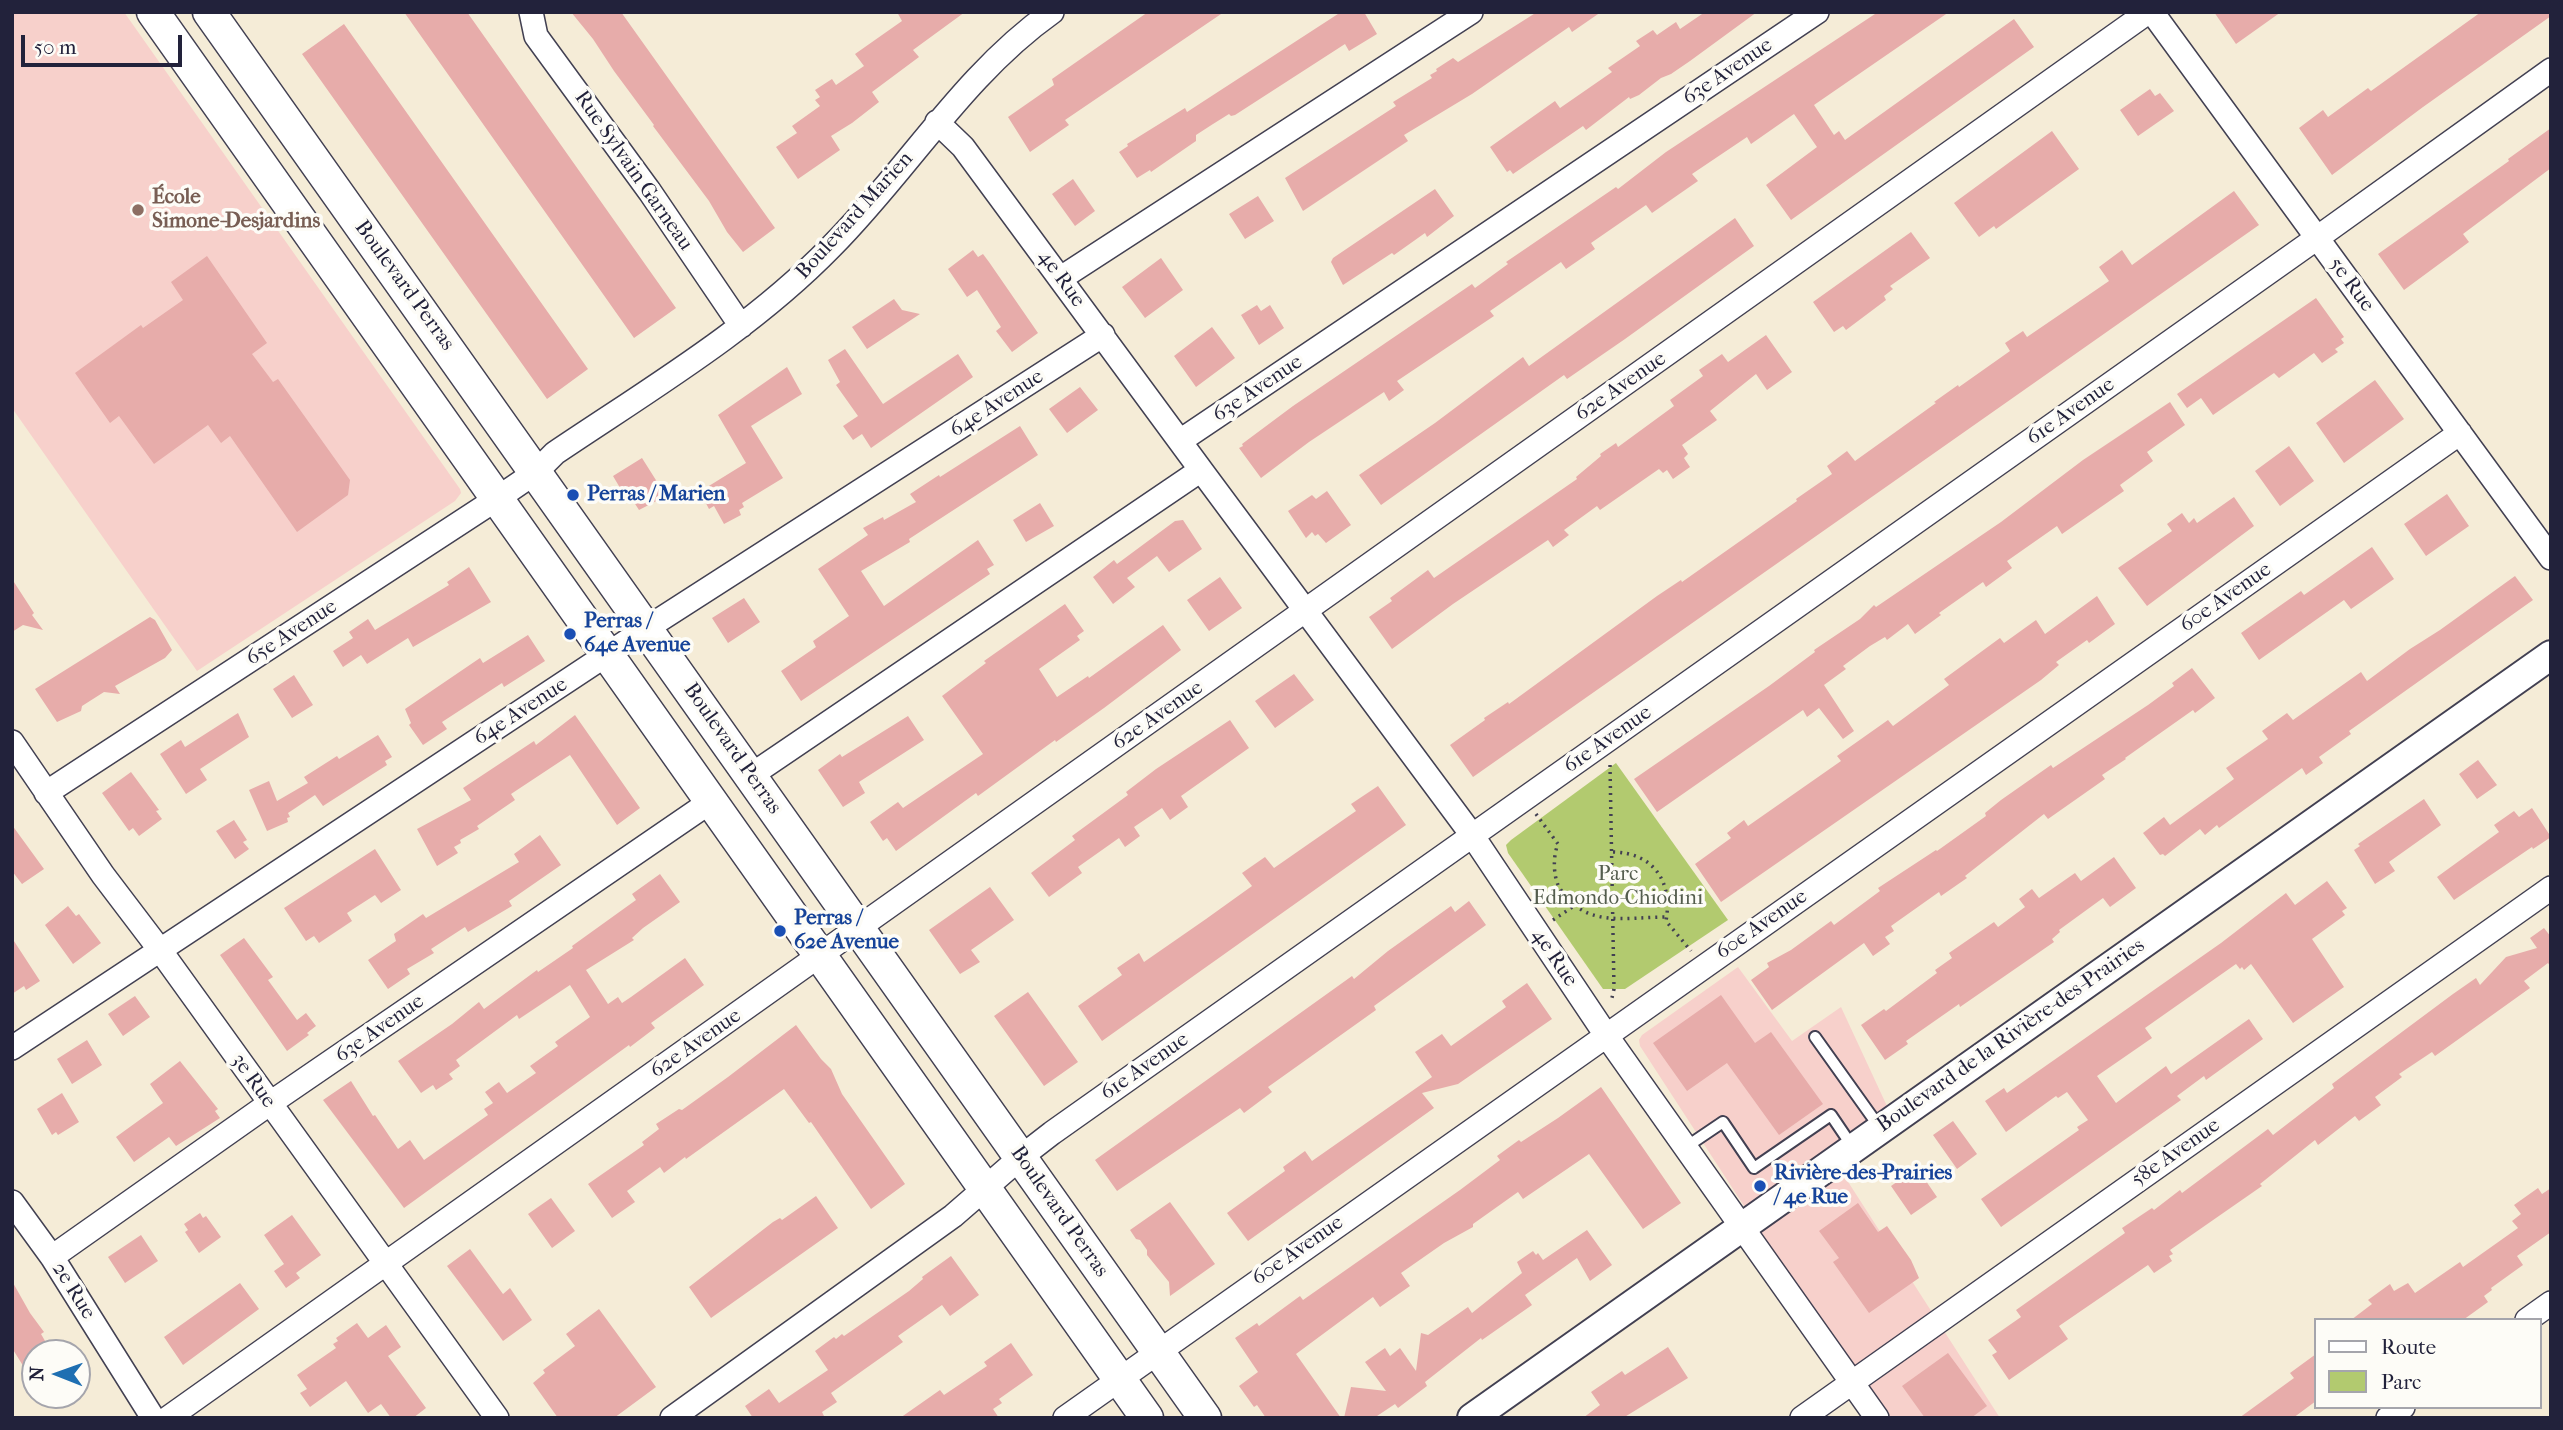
<!DOCTYPE html>
<meta charset="utf-8">
<style>
body{margin:0}
#map{position:relative;width:2563px;height:1430px;overflow:hidden;background:#f5ecd7;font-family:"IM FELL French Canon",serif}
canvas{display:block}
.frame{position:absolute;inset:0;border:14px solid #22223b;pointer-events:none}
.legend{position:absolute;left:2314px;top:1318px;width:228px;height:91px;box-sizing:border-box;background:#fdfcf7;border:2px solid #a5a5ac;margin:0;padding:9px 12px;list-style:none;font-size:21px;color:#22223b}
.legend li{display:flex;align-items:center;gap:14px;height:35px}
.legend b{width:35px;border:2px solid #a5a5ac}
.north{position:absolute;left:21px;top:1339px;width:70px;height:70px;box-sizing:border-box;background:#fdfcf7;border:2px solid #a5a5ac;border-radius:50%;rotate:271deg;font-size:19px;font-weight:700;line-height:28px;text-align:center;color:#22223b}
.north::after{content:'';display:block;margin:auto;width:24px;height:32px;background:#1f6fb2;clip-path:polygon(50% 0,100% 100%,50% 72%,0 100%)}
.scale{position:absolute;left:21px;top:35px;width:161px;height:32px;box-sizing:border-box;border:4px solid #22223b;border-top:0;padding-left:9px;font-size:21px;line-height:24px;white-space:nowrap;color:#22223b;-webkit-text-stroke:5px #fdfcf7;paint-order:stroke}
</style>
<div id="map">
<canvas width="2563" height="1430"></canvas>
<div class="frame"></div>
<ul class="legend">
<li><b style="height:9px;background:#fff"></b>Route</li>
<li><b style="height:19px;background:#b2ca6f"></b>Parc</li>
</ul>
<div class="north">N</div>
<div class="scale">50 m</div>
</div>
<script>
const c = document.querySelector('canvas').getContext('2d');
c.lineJoin = 'round';
function paint(path, color) {
  c.fillStyle = color;
  c.fill(path, 'evenodd');
}
function stroke(path, color, width, dash) {
  c.strokeStyle = color;
  c.lineWidth = width;
  c.lineCap = dash ? 'butt' : 'round';
  c.setLineDash(dash || []);
  c.stroke(path);
}
function label(font, color, halo, rows, align = 'center') {
  c.font = font + ' "IM FELL French Canon",serif';
  c.lineWidth = 7;
  c.setLineDash([]);
  c.textBaseline = 'middle';
  c.strokeStyle = halo;
  c.fillStyle = color;
  for (const [text, x, y, turn = 0] of rows) {
    c.save();
    c.translate(x, y);
    c.rotate((+turn || 0) * Math.PI / 180);
    c.textAlign = isNaN(turn) ? turn : align;
    if (halo) c.strokeText(text, 0, 0);
    c.fillText(text, 0, 0);
    c.restore();
  }
}
paint(new Path2D(`
 M12,12H124L460,489L461,493L455,501L197,671L12,408Z
 M1738,967L1792,1041L1841,1007L1893,1119L1834,1160L2000,1418H1882L1640,1046L1639,1040L1642,1035Z`), '#f7d0cb');
paint(new Path2D(`
 M1616,763L1728,920L1625,989H1603L1508,853L1506,845L1511,840Z`), '#b2ca6f');
paint(new Path2D(`
 M404,12H467L676,308L634,338Z
 M571,12H621L775,228L743,252L727,232L709,201L653,126L654,125L614,71L593,39Z
 M897,12H965L913,50L919,57L872,92L879,102L852,123L831,136L840,150L798,179L776,147L797,133L792,126L820,106L815,100L820,97L815,90L832,79L836,85L864,66L855,54L902,21Z
 M1148,12H1224L1065,120L1069,125L1030,152L1008,117L1054,85L1052,79Z
 M1341,12H1364L1377,34L1349,51L1345,44L1235,115L1231,116L1229,114L1213,124L1196,135V141L1151,172L1150,170L1137,178L1119,152L1128,146L1127,144L1185,108L1187,112Z
 M1537,12H1601L1572,32L1569,27L1472,94L1404,135L1408,141L1303,211L1285,178L1396,106L1393,102L1432,78L1430,75L1437,71L1436,69L1453,58L1458,62Z
 M1705,12H1757L1690,61L1671,74L1661,78L1639,95L1630,99L1629,97L1586,130L1583,126L1513,174L1510,170L1507,172L1490,147L1555,101L1560,108L1612,72L1608,68L1640,46L1636,41L1653,30L1657,35L1676,22L1680,29Z
 M1878,12H1949L1814,105L1834,135L1839,131L1845,140L2014,19L2034,47L1791,220L1766,185L1817,147L1794,114L1751,144L1747,137L1692,174L1698,181L1652,213L1646,205L1591,243L1595,249L1566,269L1561,262L1490,311L1494,316L1397,381L1404,390L1389,401L1384,392L1309,442L1261,478L1239,448L1243,446L1242,444L1293,406L1362,359L1472,284L1475,288L1508,264L1506,262L1616,187L1618,189L1666,152Z
 M2214,12H2281L2236,44Z
 M2481,12H2551V16L2423,107L2332,175L2299,128L2323,110L2328,117L2368,88L2371,91Z
 M344,24L588,369L547,399L302,54Z
 M2150,89L2155,96L2160,93L2174,111L2138,136L2120,110Z
 M2551,128V168L2463,234L2469,242L2404,290L2378,254L2509,161L2508,159Z
 M2052,131L2079,169L1996,229L1994,226L1979,237L1954,203Z
 M1073,179L1095,211L1075,226L1052,194Z
 M1435,189L1454,216L1427,237L1425,233L1394,255L1392,253L1343,285L1331,262L1333,258Z
 M2234,191L2259,225L1473,777L1450,745L1485,720L1484,718L1508,702L1509,704L1657,596L1681,580L1682,582L1797,501L1796,499L1832,474L1827,466L1847,451L1855,461L1936,403L1934,402L1958,385L1959,387L2010,351L2005,343L2023,331L2027,337L2109,281L2099,267L2122,250L2132,265Z
 M1258,196L1274,221L1245,239L1229,214Z
 M1735,218L1754,246L1625,339L1567,379L1564,375L1381,505L1359,475L1435,423L1523,357L1529,366Z
 M1911,232L1930,258L1890,286L1893,289L1884,296L1886,300L1846,330L1843,326L1834,332L1813,302Z
 M973,250L978,257L983,254L989,262L1038,333L1012,352L996,331L1001,327L977,290L967,297L948,269Z
 M207,256L267,343L252,354L273,382L278,379L350,480L348,495L297,532L230,436L221,443L208,425L154,464L119,416L110,423L75,373L141,325L143,328L183,300L171,282Z
 M1161,258L1183,290L1145,318L1122,287Z
 M2316,298L2344,337L2341,339L2344,343L2335,349L2338,352L2322,363L2314,353L2279,378L2274,373L2213,415L2201,398L2187,408L2177,394Z
 M894,299L902,310L920,314L867,349L852,327Z
 M1257,305L1261,311L1270,305L1284,328L1259,345L1241,315Z
 M1212,327L1235,358L1196,387L1174,356Z
 M1766,335L1792,372L1767,390L1756,374L1710,411L1717,420L1682,445L1688,454L1684,458L1690,467L1673,479L1667,470L1663,473L1659,469L1600,510L1597,506L1564,530L1569,535L1553,547L1548,540L1453,604L1392,649L1369,617L1392,601L1390,598L1428,570L1434,578L1577,479L1576,477L1601,456L1600,454L1616,443L1618,447L1674,406L1670,400L1703,376L1699,370L1722,354L1728,362Z
 M845,349L883,404L958,354L973,377L871,448L862,434L853,440L843,426L858,416L836,385L840,382L828,360Z
 M787,367L802,394L751,426L783,478L742,503L744,507L739,510L741,515L724,524L714,506L709,509L701,494L705,491L704,489L746,463L718,415Z
 M2375,380L2404,419L2344,463L2316,423Z
 M1080,387L1098,410L1067,433L1049,409Z
 M2170,402L2185,425L2147,452L2153,461L2120,485L2124,491L2062,534L2057,526L2007,561L2012,568L1986,587L1983,582L1939,613L1941,615L1915,634L1908,624L1887,640L1885,637L1870,646L1843,666L1846,669L1824,685L1854,731L1843,739L1819,708L1807,717L1803,710L1657,812L1634,779L1769,686L1815,652L1814,650L1860,619L1874,605L1876,607L2001,522L2083,460Z
 M1020,426L1038,455L909,539L910,542L861,571L884,606L978,540L994,565L987,569L990,574L801,701L781,671L816,647L813,641L849,616L818,569L868,535L863,528L883,517L884,520L916,502L910,494L939,475L940,477Z
 M2289,446L2314,481L2280,506L2255,471Z
 M642,458L666,496L639,510L630,496L626,498L613,476Z
 M1327,491L1351,525L1326,543L1318,534L1315,536L1312,532L1306,538L1288,511L1312,495L1316,499Z
 M2447,494L2469,526L2426,556L2404,524Z
 M2234,497L2254,526L2147,606L2118,568L2172,531L2167,524L2182,513L2189,523L2194,518L2197,523Z
 M1040,503L1054,526L1026,542L1013,520Z
 M1183,520L1202,549L1169,572L1157,556L1127,578L1135,587L1113,604L1093,577L1114,560L1117,564L1175,521Z
 M2372,547L2394,579L2351,609L2344,600L2259,660L2241,633L2301,591L2304,595Z
 M469,567L491,602L413,647L408,638L367,664L361,655L343,667L333,651L353,638L349,632L368,619L375,630L449,585L447,582Z
 M2515,576L2533,600L2349,731L2351,734L2319,757L2323,763L2306,775L2302,768L2219,828L2217,825L2205,835L2200,829L2165,856L2163,854L2160,855L2143,833L2164,817L2170,825L2234,779L2226,768L2268,739L2262,731L2287,713L2293,720L2361,672L2367,681L2410,649L2440,630Z
 M1220,577L1242,608L1209,631L1187,600Z
 M12,579L34,613L32,615L43,630L23,625L12,632Z
 M2097,596L2115,624L2089,643L2087,640L2056,662L2059,665L2041,680L1721,902L1695,864L1731,838L1727,833L1744,820L1748,826L1841,761L1837,756L1888,720L1893,726L1949,685L1944,679L2000,638L2004,643L2036,620L2045,634Z
 M744,598L760,622L728,643L712,618Z
 M1065,604L1084,631L1077,636L1080,640L1039,669L1057,697L1088,676L1089,678L1163,625L1181,650L1104,708L1056,742L1055,740L978,796L976,793L896,851L887,838L883,841L870,822L898,802L903,808L983,754L942,696L986,663L984,661Z
 M150,617L155,620L172,650L165,658L115,686L120,694L104,692L82,706L81,711L57,722L35,689Z
 M528,635L545,661L504,687L502,683L442,722L447,729L423,745L409,725L411,723L405,709L480,658L483,663Z
 M2192,668L2215,698L2195,713L2193,710L2125,758L2126,759L2102,775L2105,779L2048,819L2044,814L1965,876L1967,878L1941,896L1939,892L1891,926L1894,931L1885,937L1890,944L1873,956L1864,943L1772,1010L1751,980L1769,967L1767,963L1791,950L1831,921L1834,925L1880,891L1878,888L1936,850L1937,851L1986,816L1985,813L2001,800L2051,765L2053,768L2148,705L2174,686L2172,683Z
 M1294,674L1314,700L1275,728L1255,701Z
 M294,675L313,705L292,718L273,689Z
 M238,713L249,737L200,769L207,780L186,794L160,754L181,740L185,747Z
 M575,715L640,808L617,825L570,755L511,794L515,800L477,826L479,829L460,840L461,843L454,847L458,853L437,866L417,829L471,800L463,788L534,741L536,745Z
 M908,716L924,740L859,782L865,793L843,807L818,770L840,754L842,757Z
 M1230,720L1249,748L1181,796L1188,807L1170,820L1162,808L1134,827L1140,836L1125,847L1119,838L1078,867L1082,873L1049,897L1031,873L1075,840L1072,836L1128,795L1126,792L1156,769Z
 M378,735L392,757L385,761L387,765L323,806L315,795L288,813L290,817L287,818L288,822L267,831L249,790L269,781L277,801L308,783L304,777L337,756L339,759Z
 M2478,760L2497,785L2477,799L2459,774Z
 M131,772L159,810L156,811L162,819L139,836L133,828L129,831L102,793Z
 M1378,786L1406,825L1102,1041L1078,1006L1122,975L1117,968L1139,953L1144,962L1206,919L1252,886L1242,873L1265,857L1274,868L1356,811L1351,804Z
 M2424,799L2441,825L2389,862L2395,871L2375,884L2354,850L2360,846L2358,844Z
 M2532,808L2551,837L2533,849L2532,847L2454,900L2437,877L2499,832L2494,825L2514,811L2519,817Z
 M234,820L247,840L243,842L249,849L235,859L216,831Z
 M12,825L44,869L22,884L12,871Z
 M540,835L561,865L509,901L512,906L468,932L465,927L431,949L434,953L407,969L410,974L388,989L368,960L396,941L394,934L423,914L426,918L519,862L514,854Z
 M375,849L401,890L381,903L375,895L347,913L352,921L319,943L314,936L306,941L284,908Z
 M2114,857L2136,888L2110,907L2103,898L2059,930L2060,932L2052,939L2054,942L1960,1007L1959,1004L1906,1041L1908,1044L1885,1060L1861,1025L1884,1009L1886,1011L1937,973L1935,970L1952,958L1949,953L1994,922L1998,927L2025,907L2019,899L2032,889L2039,898L2075,873L2081,881Z
 M660,874L680,902L643,928L632,938L634,940L586,970L608,1004L618,997L622,1003L631,997L685,958L704,985L651,1023L655,1028L630,1047L629,1045L404,1208L323,1100L351,1081L373,1116L375,1115L398,1149L410,1140L424,1160L488,1115L484,1109L493,1103L485,1092L499,1082L507,1093L536,1073L530,1066L558,1046L555,1042L590,1017L570,985L519,1019L517,1015L456,1060L460,1066L449,1074L453,1079L436,1090L433,1085L421,1093L398,1061L452,1024L479,1002L484,1009L537,970L538,972L573,948L572,946L636,900L632,894Z
 M2327,881L2347,908L2342,911L2345,915L2312,939L2344,987L2293,1023L2251,964L2244,970L2242,967L2240,969L2236,964L2145,1028L2152,1038L2097,1076L2116,1103L2166,1066L2171,1074L2249,1019L2263,1039L2206,1080L2204,1076L2177,1096L2181,1100L2001,1227L1981,1199L2079,1130L2077,1127L2088,1120L2067,1092L2058,1098L2056,1096L2006,1132L1985,1101L2004,1088L2007,1093L2221,943L2286,893L2295,905Z
 M990,887L1014,920L971,950L980,962L960,974L929,930Z
 M1469,901L1486,925L1374,1006L1376,1010L1268,1087L1272,1092L1244,1113L1240,1108L1117,1191L1095,1160L1352,976L1354,979L1388,951L1451,906L1455,912Z
 M68,906L76,916L79,914L101,943L73,964L45,925Z
 M2544,928L2551,937V967L2548,963L2524,981L2530,988L2435,1056L2432,1052L2399,1074L2402,1077L2375,1097L2381,1105L2359,1121L2355,1116L2318,1145L2315,1140L2260,1184L2262,1186L2170,1250L2173,1254L2169,1256L2172,1261L2154,1273L2148,1265L2059,1326L2068,1339L2009,1380L1992,1355L1997,1352L1988,1340L2021,1317L2016,1310L2125,1233L2122,1228L2152,1208L2154,1210L2180,1190L2182,1193L2268,1129L2273,1135L2334,1088L2332,1084L2453,994L2476,978L2480,985L2506,957L2537,948L2530,938Z
 M12,938L40,981L26,990L24,986L12,994Z
 M244,938L273,977L268,980L297,1020L306,1013L316,1026L307,1033L309,1035L287,1051L220,955Z
 M1527,983L1552,1019L1458,1084L1422,1093L1434,1108L1248,1241L1227,1213L1285,1171L1283,1167L1305,1151L1312,1161L1432,1077L1415,1052L1442,1034L1451,1046L1506,1007L1502,1001Z
 M1028,992L1078,1062L1044,1086L994,1016Z
 M1721,995L1755,1043L1771,1032L1823,1104L1779,1135L1727,1063L1687,1091L1653,1043Z
 M135,996L150,1017L123,1036L108,1014Z
 M796,1025L821,1059L831,1069L842,1094L905,1184L871,1209L811,1122L809,1123L784,1089L686,1159L685,1157L664,1173L660,1167L627,1191L635,1202L612,1218L588,1184L644,1145L642,1142L659,1129L656,1124L679,1109L682,1110L728,1077Z
 M87,1040L102,1065L72,1084L57,1059Z
 M180,1061L218,1109L215,1111L220,1118L176,1146L169,1137L134,1162L116,1137L163,1103L150,1084Z
 M1601,1087L1681,1203L1643,1229L1589,1154L1523,1199L1518,1192L1473,1224V1227L1444,1243L1401,1273L1410,1286L1380,1307L1373,1297L1296,1354L1341,1418H1266L1257,1405L1254,1407L1239,1386L1258,1372L1235,1338L1257,1323L1259,1326L1300,1296L1303,1300L1460,1190L1500,1160L1497,1156L1519,1140L1521,1142L1558,1118Z
 M62,1093L79,1122L58,1135L56,1132L52,1135L37,1109Z
 M1953,1121L1977,1154L1957,1169L1933,1135Z
 M1917,1168L1937,1197L1911,1215L1891,1186Z
 M2538,1188L2542,1194L2551,1188V1232L2517,1256L2523,1265L2491,1288L2492,1290L2484,1296L2488,1302L2463,1320H2351L2372,1304L2368,1300L2390,1284L2394,1291L2408,1283L2415,1293L2460,1262L2463,1267L2518,1228L2512,1221L2521,1214L2514,1205Z
 M816,1196L838,1228L711,1318L689,1287L773,1222L780,1218L782,1220Z
 M551,1198L575,1231L552,1248L528,1214Z
 M1170,1202L1215,1264L1170,1296L1169,1282L1147,1255V1250L1140,1240L1136,1239L1130,1230Z
 M1858,1203L1878,1232L1887,1226L1911,1260L1919,1278L1869,1313L1833,1262L1839,1258L1819,1231Z
 M200,1213L203,1218L206,1216L221,1237L199,1253L185,1232L188,1230L184,1224Z
 M292,1215L321,1255L296,1273L300,1278L286,1288L274,1271L284,1264L264,1235Z
 M1587,1230L1612,1265L1590,1281L1577,1258L1525,1295L1532,1305L1482,1340L1481,1338L1425,1382L1427,1386L1398,1408L1395,1404L1374,1418H1344L1351,1387L1386,1391L1365,1362L1385,1348L1390,1356L1400,1348L1416,1371L1421,1333L1428,1335L1468,1307L1472,1313L1522,1273L1517,1262L1533,1251L1536,1255L1538,1253L1543,1260Z
 M141,1235L158,1261L125,1283L108,1257Z
 M470,1249L503,1294L510,1288L532,1320L503,1341L447,1266Z
 M951,1256L979,1295L950,1316L942,1305L898,1336L903,1342L831,1393L837,1402L822,1412L825,1418H753L745,1406L769,1389L779,1403L828,1370L815,1351L834,1337L836,1339L842,1334L844,1336L909,1291L923,1279L922,1277Z
 M12,1281L30,1313L44,1332L41,1334L52,1353H35V1385L12,1348Z
 M240,1283L259,1309L183,1365L164,1337Z
 M599,1309L656,1387L614,1418H558L533,1383L545,1373L543,1370L575,1346L566,1334Z
 M357,1323L368,1338L386,1325L401,1347L388,1356L426,1408L413,1418H391L381,1404L368,1413L346,1381L310,1407L300,1393L307,1389L297,1375L336,1348L333,1344L338,1341L336,1338Z
 M1011,1343L1033,1375L999,1399L1002,1403L993,1409L999,1418H900L940,1390L944,1395L987,1366L984,1362Z
 M1668,1347L1688,1378L1623,1418H1583L1600,1405L1591,1392L1622,1371L1625,1375Z
 M1948,1353L1987,1406L1971,1418H1925L1902,1386Z
 M2316,1354V1401L2293,1418H2239L2294,1378L2290,1373Z`), '#e7acaa');
const service = new Path2D(`
 M1815,1037L1880,1128
 M1686,1147L1723,1122L1754,1168L1831,1115L1852,1146`);
const minor = new Path2D(`
 M531,12L536,36L650,192L741,326
 M2152,12L2551,558
 M1061,278L1471,12
 M1180,441L1817,12
 M1201,470L1472,835L1606,1035L1877,1418
 M12,742L103,875L160,950L497,1418
 M750,776L1201,470L963,147L937,122
 M46,793L498,498L536,472L555,453C650,389 751,329 831,247C907,171 963,75 1052,12
 M12,1048L647,628L1103,335
 M12,1202L52,1257L153,1418
 M52,1257L269,1104L710,802
 M2527,1320L2551,1303
 M168,1418L2148,12
 M672,1418L953,1216L1021,1157L1052,1133L2317,238L2551,70
 M1065,1418L2460,433
 M1802,1418L2551,888
 M2388,1418L2403,1407`);
const tertiary = new Path2D(`
 M1472,1418L2551,655`);
const secondary = new Path2D(`
 M153,12L1147,1418
 M209,12L1205,1418`);
stroke(service, '#424052', 14);
stroke(minor, '#424052', 26);
stroke(tertiary, '#424052', 32);
stroke(secondary, '#424052', 35);
stroke(new Path2D(`
 M1610,765L1614,989L1611,1002
 M1536,814L1558,844C1553,856 1553,875 1559,887C1585,929 1624,917 1667,917
 M1613,852C1654,853 1673,882 1666,921L1691,951
 M1553,920L1574,906`), '#424052', 3.5, [2, 5]);
stroke(service, '#fff', 10);
stroke(minor, '#fff', 23);
stroke(tertiary, '#fff', 28);
stroke(secondary, '#fff', 32);
for (const [x, y, r, color] of [
 [138,210,7,"#8d6e63"],
 [573,495,7,"#1a4fb4"],
 [570,634,7,"#1a4fb4"],
 [780,931,7,"#1a4fb4"],
 [1760,1186,7,"#1a4fb4"]
]) {
  const dot = new Path2D();
  dot.arc(x, y, r, 0, 2 * Math.PI);
  c.fillStyle = color;
  c.fill(dot);
  stroke(dot, '#fdfcf7', 2.5);
}
label('21px', '#22223b', '#fdfcf7', [
 ["63e Avenue",1728,72,-34],
 ["Rue Sylvain Garneau",633,171,55],
 ["Boulevard Marien",855,216,-48],
 ["4e Rue",1061,279,54],
 ["5e Rue",2351,285,54],
 ["Boulevard Perras",404,286,54],
 ["62e Avenue",1621,387,-35],
 ["63e Avenue",1258,389,-34],
 ["64e Avenue",997,404,-33],
 ["61e Avenue",2071,412,-35],
 ["60e Avenue",2226,598,-35],
 ["65e Avenue",292,633,-33],
 ["64e Avenue",521,712,-33],
 ["62e Avenue",1158,716,-35],
 ["61e Avenue",1608,740,-35],
 ["Boulevard Perras",732,749,55],
 ["60e Avenue",1762,925,-35],
 ["4e Rue",1554,958,56],
 ["63e Avenue",380,1029,-35],
 ["Boulevard de la Rivière-des-Prairies",2011,1036,-35],
 ["62e Avenue",696,1044,-35],
 ["61e Avenue",1145,1067,-35],
 ["3e Rue",253,1081,55],
 ["58e Avenue",2176,1153,-35],
 ["Boulevard Perras",1059,1212,55],
 ["60e Avenue",1298,1251,-35],
 ["2e Rue",73,1291,58]
]);
label('bold 21px', '#785e54', '#fdfcf7', [
 ["École",152,198],
 ["Simone-Desjardins",152,222]
], 'left');
label('bold 21px', '#164399', '#fdfcf7', [
 ["Perras / Marien",587,495],
 ["Perras /",584,622],
 ["64e Avenue",584,646],
 ["Perras /",794,919],
 ["62e Avenue",794,943],
 ["Rivière-des-Prairies",1774,1174],
 ["/ 4e Rue",1774,1198]
], 'left');
label('21px', '#545d4d', '#fdfcf7', [
 ["Parc",1618,875],
 ["Edmondo-Chiodini",1618,899]
]);
</script>
